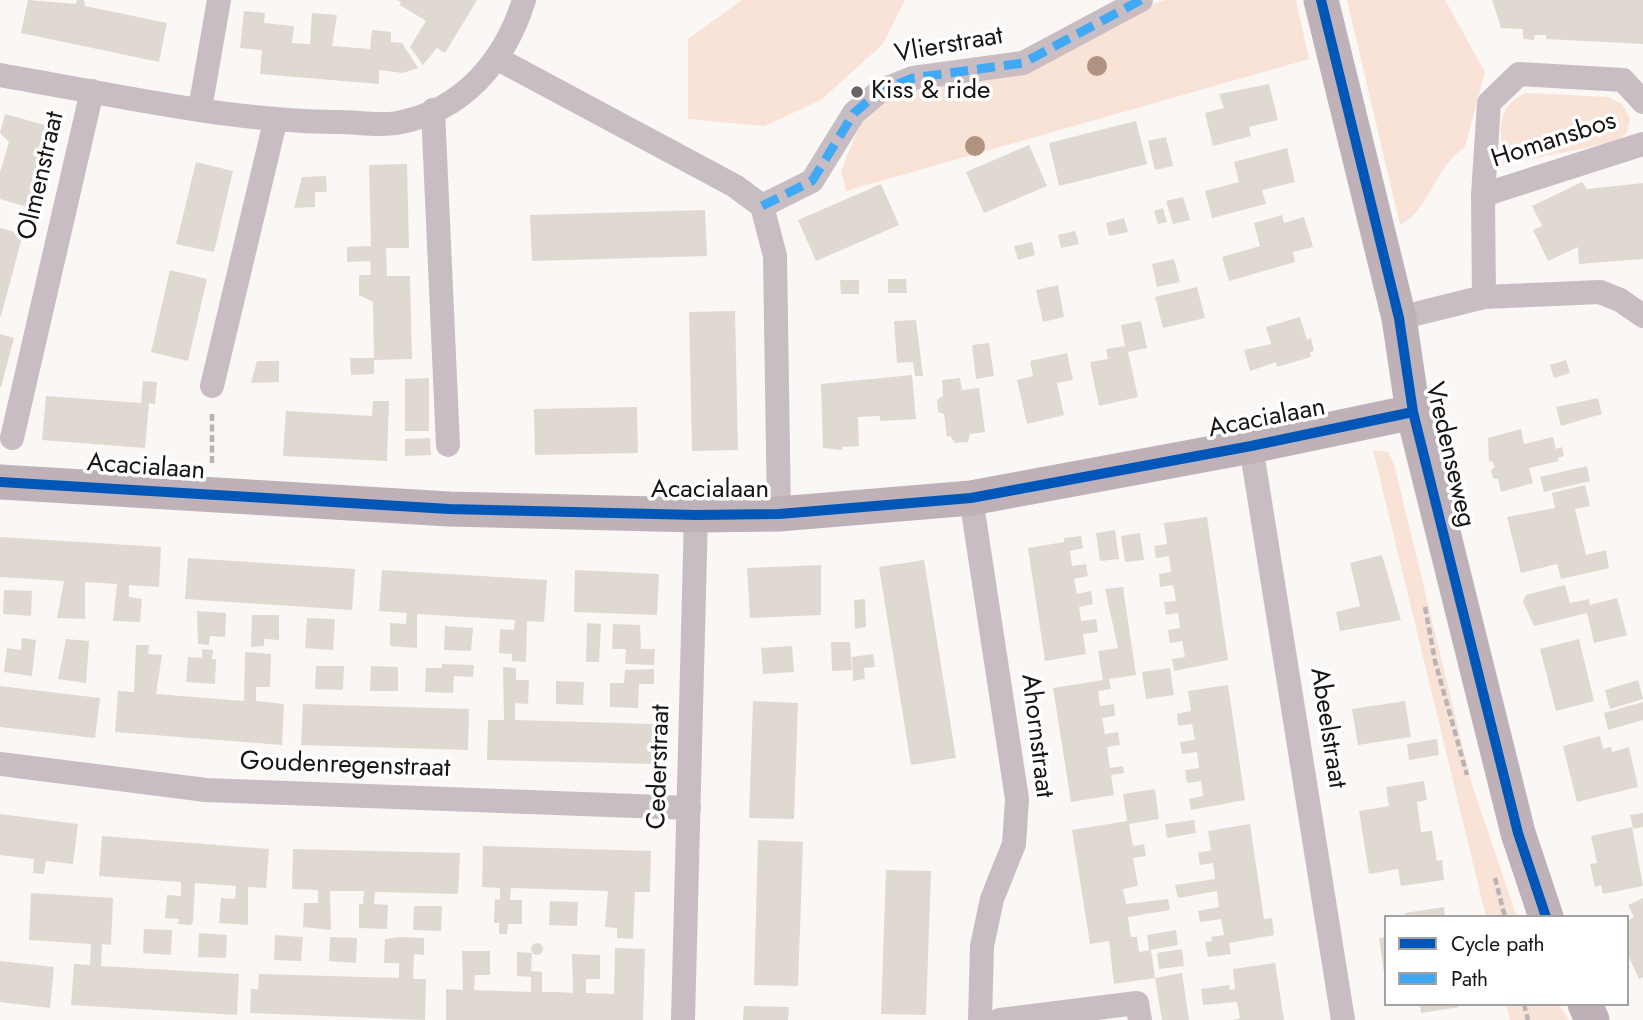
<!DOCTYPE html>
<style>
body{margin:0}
#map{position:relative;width:1643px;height:1020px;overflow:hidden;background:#faf7f5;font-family:Jost,sans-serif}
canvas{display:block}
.legend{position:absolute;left:1384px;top:915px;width:245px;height:91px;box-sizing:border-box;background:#fff;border:2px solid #a3a1a1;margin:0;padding:9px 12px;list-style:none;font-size:21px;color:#181514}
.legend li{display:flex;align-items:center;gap:14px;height:35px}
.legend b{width:35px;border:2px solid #a3a1a1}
</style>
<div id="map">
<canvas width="1643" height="1020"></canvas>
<ul class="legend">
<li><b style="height:9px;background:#0057b8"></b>Cycle path</li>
<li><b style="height:9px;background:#3fa9f5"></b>Path</li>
</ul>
</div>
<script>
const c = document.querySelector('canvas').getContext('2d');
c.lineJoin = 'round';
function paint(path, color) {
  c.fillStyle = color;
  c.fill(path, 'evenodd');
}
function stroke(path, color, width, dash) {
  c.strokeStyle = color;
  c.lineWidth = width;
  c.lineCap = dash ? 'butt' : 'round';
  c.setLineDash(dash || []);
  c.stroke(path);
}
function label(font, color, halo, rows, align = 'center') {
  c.font = font + ' Jost,sans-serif';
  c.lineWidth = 7;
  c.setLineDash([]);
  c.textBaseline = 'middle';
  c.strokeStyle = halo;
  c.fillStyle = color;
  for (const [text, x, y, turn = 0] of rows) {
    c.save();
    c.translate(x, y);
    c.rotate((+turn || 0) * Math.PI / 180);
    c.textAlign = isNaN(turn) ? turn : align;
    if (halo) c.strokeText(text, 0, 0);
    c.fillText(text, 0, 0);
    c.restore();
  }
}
paint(new Path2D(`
 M742,0H905L883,44L821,100L764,126L688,119V39Z
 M1165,0H1296L1309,59L846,191L841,171L861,122L889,96L943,81Z
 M1347,0H1445L1485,72L1465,147C1434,167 1430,210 1400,225Z
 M1526,93L1608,97L1622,104L1630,119L1627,132L1618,141L1503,165C1502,133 1492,108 1526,93Z
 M1373,450L1388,452L1394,464L1472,785L1517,917H1486Z
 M1506,1004H1558L1569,1020H1510Z`), '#f8e3d6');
paint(new Path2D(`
 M28,0L76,4L77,0H84L85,6L167,23L159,62L21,33Z
 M397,0H477L445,53L437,48L423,65L410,47L426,21L400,5L401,2Z
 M1492,0H1643V44L1546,39V35H1535L1534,40L1523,39V29L1501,28Z
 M244,11L265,13L264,23L294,26L292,43L310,44L312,13L337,15L332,46L370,49L372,30L391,32V42L402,43L418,68L403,73L379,70V84L260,74L262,50L240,48Z
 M1269,84L1278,120L1249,127L1251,136L1213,146L1205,113L1224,108L1219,94Z
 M5,114L52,127L30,208L0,199V172L9,142L0,133Z
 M1136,121L1147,164L1059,186L1049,143Z
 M1166,137L1173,166L1155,170L1148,141Z
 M1029,145L1047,186L984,213L966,172Z
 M1287,148L1295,182L1262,190L1266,204L1212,218L1205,191L1239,182L1234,162Z
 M196,162L233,171L214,252L176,244Z
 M407,164L409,248H386L387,276H410L412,359L374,360V374L351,375L350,358H374L373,302L359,295V275H371L370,261L347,262V247L371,246L369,165Z
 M326,176L327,192H315V207L294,208L302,177Z
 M1582,182L1587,189L1643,183V259L1579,264L1578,247L1548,261L1533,230L1542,226L1532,206Z
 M881,184L899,225L816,261L798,220Z
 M1183,197L1190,220L1173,224L1166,201Z
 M1163,208L1167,222L1158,224L1154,211Z
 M705,210L707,256L532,261L530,215Z
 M1282,215L1284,223L1304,217L1313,247L1293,252L1295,262L1229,281L1222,257L1260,246L1254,223Z
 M1124,218L1128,232L1109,236L1106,223Z
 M0,228L23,234L1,316H0Z
 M1075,231L1079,244L1061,248L1058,235Z
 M1032,242L1035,255L1018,260L1014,246Z
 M1174,259L1180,282L1157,287L1152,264Z
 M170,270L207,279L188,361L151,352Z
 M888,279H906L907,293H888Z
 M840,280H859V294H841Z
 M1058,285L1064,317L1043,322L1036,290Z
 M1197,287L1205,318L1163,328L1155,297Z
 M735,311L738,450L692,451L689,312Z
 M1300,317L1307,340L1311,338L1314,351L1310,352L1311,357L1277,367L1276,362L1250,371L1244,350L1271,344L1266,327Z
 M916,320L923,376H915L913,362L897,363L894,321Z
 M1141,321L1147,348L1128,352L1138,397L1099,406L1090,362L1108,359L1106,349L1125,346L1121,325Z
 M0,334L14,338L1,387H0Z
 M989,343L994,376L976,379L972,345Z
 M1067,353L1073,380L1057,383L1064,415L1027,424L1017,380L1033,376L1030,361Z
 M1566,360L1570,373L1554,378L1550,365Z
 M257,361H279V382L251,383Z
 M912,375L916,419L880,421V416L858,417L859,446L842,447V450L823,448L821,384Z
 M429,378V431H405V379Z
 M960,378L962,390L979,388L985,432L970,434L968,442L955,443L950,436L947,437L944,414L938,412L937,400L943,396L942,380Z
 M143,381L157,382L155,404L149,403L145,448L42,440L46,396L141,403Z
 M1598,398L1602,414L1561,426L1556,407Z
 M373,401H389L387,461L283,456L286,411L372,416Z
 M637,407L638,453L535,455L534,409Z
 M1521,429L1524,444L1553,437L1556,449L1562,447L1564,456L1558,458L1559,461L1529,468L1533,483L1501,492L1498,479L1493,478L1491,470L1495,467L1493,462L1489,461L1488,438Z
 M430,438L431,455L405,456V439Z
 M1587,466L1590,481L1544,492L1540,477Z
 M1585,485L1590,506L1575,509L1586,555L1606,550L1609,568L1561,579L1557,564L1521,573L1507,517L1555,508L1552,493Z
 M1207,517L1228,660L1174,671L1172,659L1185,657L1182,641L1170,643L1168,630L1180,628L1178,613L1166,615L1164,602L1176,601L1173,585L1160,587L1159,574L1171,572L1169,556L1156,558L1154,546L1167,544L1164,523Z
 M1115,530L1119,559L1100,561L1096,533Z
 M1140,533L1144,560L1125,562L1121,536Z
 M1081,536L1083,548L1070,551L1072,566L1086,564L1088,576L1074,579L1077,594L1091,591L1093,604L1079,607L1081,621L1096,619L1098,632L1083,634L1086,654L1045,661L1028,548L1064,542V538Z
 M0,537L161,547L159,587L129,585V597L142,599L140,622L113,621L117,584L85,582V619L57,618L64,581L0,577Z
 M1382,555L1401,620L1340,631L1336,612L1360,606L1350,563Z
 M188,558L355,569L352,610L185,599Z
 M924,560L956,758L911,765L879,567Z
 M821,565V615L750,618L747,568Z
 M382,570L547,580L544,622L527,621L526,662L512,661V654L499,653L500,629L514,630L515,620L417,614V648L390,646V623L406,624L407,613L379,611Z
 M575,570L659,574L657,615L574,612Z
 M1565,585L1570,603L1589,599L1590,605L1617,598L1627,635L1594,643L1587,613L1534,626L1523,602L1526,595Z
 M1123,587L1136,675L1109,679L1111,689L1098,691L1100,706L1114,704L1115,716L1102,718L1105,734L1118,732L1120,745L1107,747L1110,768L1123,766L1124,773L1111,775L1114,795L1071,802L1053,688L1103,680L1098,651L1118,648L1105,589Z
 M4,590L32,591L31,616L3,614Z
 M865,599L866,627L855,629L854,600Z
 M197,611L226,613L225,637L210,636L209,645L198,644Z
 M252,615H279V640L264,639V646L251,647Z
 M307,618L335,619L333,650L305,648Z
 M587,623L601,624L599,662H586Z
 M613,624L640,625L641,649H655L654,665L625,664L626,649H612Z
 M445,626L473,628L471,651L444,650Z
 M22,638L36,640L32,676L4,672L7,648L21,650Z
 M66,639L89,641L86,683L58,679Z
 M1579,639L1594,701L1556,711L1540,649Z
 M831,642H850L852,670L832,671Z
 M136,645H149L148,654L162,655L156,694L244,701L245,652L271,654L270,687H256V701L284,704L282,745L115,732L118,691L134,692Z
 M792,646L794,672L763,674L761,648Z
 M202,649L213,650L212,659H216L215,684L186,682L188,657L202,658Z
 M873,654L875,667L864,668L865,679L853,681L852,657Z
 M442,664L474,665L473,677L454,676L453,693L425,692L426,668H442Z
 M316,666H344L343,690L315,689Z
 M371,666L398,667V691H370Z
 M503,667L516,668V680H529L528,704L515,703V720L654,724L653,764L487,760L488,720H504Z
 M1170,668L1174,695L1146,699L1142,672Z
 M654,669V684H639L638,708L610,707V683H624L625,670Z
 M1638,680L1643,699L1610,709L1605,690Z
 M556,681L584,682L583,705L556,704Z
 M1228,685L1245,800L1191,810L1189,799L1203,796L1201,781L1187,783L1185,770L1199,768L1197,752L1182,754L1180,742L1195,740L1192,724L1178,726L1177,714L1191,711L1188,691Z
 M0,686L100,698L95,738L0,727Z
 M753,701L798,703L794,819L749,818Z
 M1405,701L1411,737L1358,745L1352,709Z
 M1643,702V720L1608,730L1604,713Z
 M303,704L469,709L468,750L301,745Z
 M1600,736L1603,749L1611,747L1612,752L1629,747L1638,787L1577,802L1563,746Z
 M1437,739L1439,755L1409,760L1407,744Z
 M1424,781L1427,800L1417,802L1421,832L1432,831L1437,861L1442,860L1444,880L1401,886L1398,869L1369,874L1359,811L1389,806L1386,787Z
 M1155,789L1159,819L1129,824L1133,846L1144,844L1146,856L1133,858L1138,886L1123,889L1126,904L1168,899L1170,910L1128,917L1131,937H1137L1139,952L1151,950L1155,978L1114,984L1109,941L1090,944L1072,830L1127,821L1123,794Z
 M1643,813V827L1633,829L1630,815Z
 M0,814L78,824L73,864L46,861L44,874L33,873L34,859L0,855Z
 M1194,820L1196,833L1167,838L1165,824Z
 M1250,824L1264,919L1272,918L1274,935L1229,943L1231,954L1208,957L1205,942L1212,941L1211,937L1224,935L1221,919L1200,922L1198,911L1219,907L1217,891L1178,898L1175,885L1215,879L1213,863L1200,865L1198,853L1211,850L1208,831Z
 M1632,827L1643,886L1603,894L1601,885L1595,887L1590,864L1597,863L1591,836Z
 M102,836L269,849L266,888L248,887V925L219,923L221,898L235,899L236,886L195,883L193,921L191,925L178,924L179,919L165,918L167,895L181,896V882L99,876Z
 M758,840L803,842L798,986L754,985Z
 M483,846L651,851L650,892H635L633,939L617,938V928L605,927L608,891L511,888L510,900H522V924H508L507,934H499V923H494L495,899L500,900V888L482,887Z
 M293,849L460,853L458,894L375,892L374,904L388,905L387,929L359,928V904H363L364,891H330L331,930L303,927L304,903H318V890L292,889Z
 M886,870L931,871L926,1015L881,1014Z
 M31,893L113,898L111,945L102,944L101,966L239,974L237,1015L71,1005L74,964L90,965L91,944L29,940Z
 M1643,898V977L1639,979L1627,953V921L1634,917L1628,905Z
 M550,901L578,902L577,926L549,925Z
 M414,906H442L441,931L413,930Z
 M1444,907L1445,917H1406L1405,913Z
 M144,929L172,930L171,955L143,953Z
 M1176,930L1178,945L1149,950L1147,935Z
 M199,933L227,935L226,958L198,957Z
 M275,935L303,937L301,961L274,960Z
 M330,937L357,938L356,963L329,961Z
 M399,937L424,938V955L414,954L413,979H426L425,1020L250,1013L251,989H258L259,974L399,978V963H384L385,939Z
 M1386,937V973H1384L1379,938Z
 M531 949a6 6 0 1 1 12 0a6 6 0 1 1-12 0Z
 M615,948L645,949L643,1020H446V989L463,990L462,951H490V975H475L474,990L531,992V977L517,976V952L532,953L531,971L542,972V992H558L573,993L572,954L600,955V979H586V993L614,994Z
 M1182,949L1184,966L1159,969L1157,953Z
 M0,961L54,967L50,1008L0,1002Z
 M1275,963L1284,1020H1234L1240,1018L1237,1002L1203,1005L1201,989L1229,985L1230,990L1235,989L1233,969Z
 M1182,973L1189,1020H1162L1155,978Z
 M1420,1004H1459V1007L1421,1013Z
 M744,1006L789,1007L788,1020H743Z`), '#e0d9d2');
stroke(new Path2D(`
 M212,463V412
 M1425,607L1435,661L1467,775
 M1495,878L1505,917
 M1524,1004L1528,1020`), '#bab3b6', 4.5, [7, 3.5]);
stroke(new Path2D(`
 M498,59L735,186L762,206L775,256L779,514
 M0,75C111,94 225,121 338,122C356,122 378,126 397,123C463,111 505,61 524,0
 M200,109L219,0
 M433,110L448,445
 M1483,195L1643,144
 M762,206L812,181L854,113L880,91L913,78L1023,63L1141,0
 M1484,297L1483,195L1489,103L1519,74L1623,80L1643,102
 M1399,318L1484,297L1600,292L1620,300L1643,316
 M212,386L275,122
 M12,438L92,91
 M1251,446L1343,1020
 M971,498L1017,799L1014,844L992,899L982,946L980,1020
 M0,764L206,790L689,808
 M683,1020L696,515
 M1000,1020L1137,1003L1140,1020`), '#c8bdc3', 24);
stroke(new Path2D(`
 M1321,0L1399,318L1413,412L1518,833L1546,917
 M0,482L449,509L696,515L779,514L971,498L1251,446L1413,412
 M1585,1004L1592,1020`), '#beb1b8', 35);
stroke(new Path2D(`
 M762,206L812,181L854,113L880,91L913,78L1023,63L1141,0`), '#3fa9f5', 9, [18, 9]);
stroke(new Path2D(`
 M1321,0L1399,318L1413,412L1518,833L1546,917
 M0,482L449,509L696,515L779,514L971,498L1251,446L1413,412`), '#0057b8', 10);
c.fillStyle = '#b09381';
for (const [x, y] of [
 [1097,66],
 [975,146]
]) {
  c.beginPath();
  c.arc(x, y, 10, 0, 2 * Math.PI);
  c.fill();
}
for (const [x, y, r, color] of [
 [857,92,7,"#676463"]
]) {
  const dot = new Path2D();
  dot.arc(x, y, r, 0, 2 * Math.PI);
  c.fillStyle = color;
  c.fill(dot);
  stroke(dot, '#fff', 2.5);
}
label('26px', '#181514', '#fff', [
 ["Vlierstraat",949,46,-10],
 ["Homansbos",1554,141,-18],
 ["Olmenstraat",42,176,-77],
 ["Acacialaan",1267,419,-11],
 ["Vredenseweg",1449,455,77],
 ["Acacialaan",146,468,4],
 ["Acacialaan",710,491],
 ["Abeelstraat",1327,728,81],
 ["Ahornstraat",1036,736,83],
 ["Goudenregenstraat",345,766,2],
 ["Cederstraat",660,767,-88]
]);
label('26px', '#181514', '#fff', [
 ["Kiss & ride",871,92]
], 'left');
</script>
